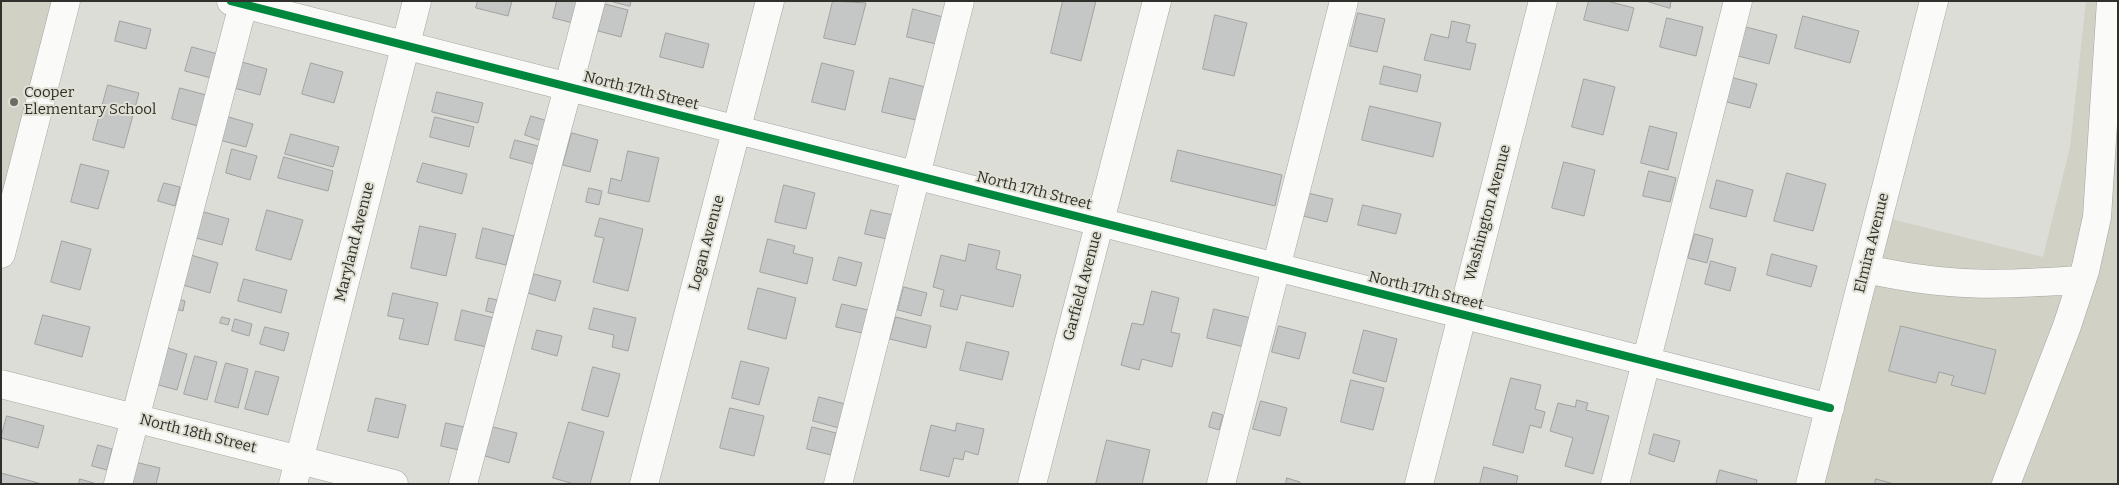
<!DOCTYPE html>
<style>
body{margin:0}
#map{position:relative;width:2119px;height:485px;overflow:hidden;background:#ddddd8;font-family:Bitter,serif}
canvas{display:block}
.frame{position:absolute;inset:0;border:2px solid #30302c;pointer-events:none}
</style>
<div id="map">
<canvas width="2119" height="485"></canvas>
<div class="frame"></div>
</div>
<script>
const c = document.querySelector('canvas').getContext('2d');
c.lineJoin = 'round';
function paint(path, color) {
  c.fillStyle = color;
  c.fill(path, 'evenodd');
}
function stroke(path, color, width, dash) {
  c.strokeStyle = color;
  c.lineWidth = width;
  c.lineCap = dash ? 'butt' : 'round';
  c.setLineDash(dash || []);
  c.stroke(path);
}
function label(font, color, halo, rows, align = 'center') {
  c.font = font + ' Bitter,serif';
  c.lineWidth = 4;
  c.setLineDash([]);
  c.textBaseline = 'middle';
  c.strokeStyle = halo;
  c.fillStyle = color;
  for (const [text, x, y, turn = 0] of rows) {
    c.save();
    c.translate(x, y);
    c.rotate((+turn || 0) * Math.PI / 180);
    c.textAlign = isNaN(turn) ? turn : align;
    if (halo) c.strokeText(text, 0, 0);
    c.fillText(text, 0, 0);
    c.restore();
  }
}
paint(new Path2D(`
 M1,1H66L1,254Z
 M2086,1H2118V484H1823L1891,219L2043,257L2070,147Z`), '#d1d1c6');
const building = new Path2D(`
 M478,1H512L508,16L476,8Z
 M557,1H578L577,24L553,18Z
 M610,1H631L630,6Z
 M833,1L866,3L855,45L824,38Z
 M1063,1H1096L1081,61L1051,53Z
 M1589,1H1607L1634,8L1628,31L1584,20Z
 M1646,1H1671L1670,8Z
 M605,4L628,10L621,37L598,31Z
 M913,9L943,17L936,44L907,37Z
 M1358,13L1385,19L1377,52L1350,46Z
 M1215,15L1247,23L1234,76L1203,69Z
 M1803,16L1859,31L1850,63L1795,48Z
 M1667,18L1703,27L1696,56L1660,47Z
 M120,21L151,29L146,49L115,41Z
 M1452,21L1470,25L1466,42L1476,44L1470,70L1424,60L1431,34L1448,38Z
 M1746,27L1777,35L1769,64L1738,56Z
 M666,33L709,44L703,68L660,57Z
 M192,47L218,54L211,78L185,71Z
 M242,62L267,69L260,95L234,88Z
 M311,63L343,72L334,103L302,94Z
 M822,63L854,71L845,110L812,102Z
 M1384,66L1421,75L1417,92L1380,84Z
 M1730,77L1757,84L1750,108L1723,101Z
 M890,78L929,88L920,121L882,112Z
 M1584,79L1615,87L1603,135L1572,127Z
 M108,85L139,93L124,148L93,140Z
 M180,88L206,95L198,126L172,119Z
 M437,92L483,103L478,123L432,112Z
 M1370,106L1441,123L1433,157L1362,140Z
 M225,116L253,124L246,147L219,140Z
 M531,116L548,121L542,141L525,135Z
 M435,117L474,127L469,147L430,137Z
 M1650,126L1677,133L1668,170L1641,163Z
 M572,133L598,140L590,172L563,165Z
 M291,134L339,147L333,167L285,154Z
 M515,140L542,147L537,165L510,158Z
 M232,149L257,156L250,180L226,173Z
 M1178,150L1282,175L1275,206L1171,181Z
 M628,151L659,158L649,202L608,193L611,178L621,181Z
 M284,157L333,171L328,191L278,178Z
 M1564,162L1595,170L1584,216L1552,208Z
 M423,163L467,174L462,194L417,182Z
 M81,164L109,171L98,209L71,202Z
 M1649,171L1676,178L1670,202L1643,196Z
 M1787,173L1826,184L1813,231L1774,221Z
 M1717,180L1753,190L1746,217L1710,208Z
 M164,183L180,187L175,206L158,201Z
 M784,185L815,193L806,229L775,222Z
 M589,188L602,191L599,205L586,202Z
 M1308,193L1333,199L1327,222L1303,216Z
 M1363,205L1401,214L1396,234L1358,225Z
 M267,210L303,220L291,260L256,250Z
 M871,210L893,215L887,239L865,234Z
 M204,212L229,219L222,245L196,238Z
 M600,218L643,229L628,291L593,282L604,238L595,236Z
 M420,226L456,234L446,276L411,268Z
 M483,228L514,236L506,265L476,258Z
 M1695,234L1713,239L1707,263L1688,258Z
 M768,239L795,246L793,253L813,258L807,284L760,272Z
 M62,241L91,249L80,290L51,282Z
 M969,244L1000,251L996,269L1021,275L1013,307L961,295L957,310L940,306L944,290L933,287L941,255L965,261Z
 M1772,254L1817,266L1811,287L1767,275Z
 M191,255L218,263L210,293L183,285Z
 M839,257L862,263L856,286L833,280Z
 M1711,261L1736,268L1730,291L1705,284Z
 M534,274L561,281L555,301L528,293Z
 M244,279L287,290L281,313L238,301Z
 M904,287L927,293L921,316L898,310Z
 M758,288L796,298L786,339L748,329Z
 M1152,291L1179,298L1171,332L1180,334L1172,367L1142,359L1139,370L1121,365L1132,323L1143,325Z
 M393,293L438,303L428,345L399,339L404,319L388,316Z
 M175,298L185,301L183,311L172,308Z
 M489,298L501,301L498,314L486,311Z
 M842,304L868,310L862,333L836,327Z
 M594,308L636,318L628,351L612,347L614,335L589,329Z
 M1214,309L1251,318L1244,347L1207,338Z
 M462,310L498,319L491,348L455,340Z
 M43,315L90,327L82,357L35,344Z
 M222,317L230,319L228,325L220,323Z
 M896,317L931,326L926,348L890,339Z
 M235,319L252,324L249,336L232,331Z
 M1279,326L1306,333L1299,359L1272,352Z
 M1901,326L1996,350L1985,394L1951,385L1954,376L1939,372L1936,383L1889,371Z
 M265,327L289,333L284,351L260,344Z
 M537,330L562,336L557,356L532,349Z
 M1364,330L1397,339L1386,382L1353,373Z
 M967,342L1009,352L1002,380L960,370Z
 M165,347L187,354L177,390L155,384Z
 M195,356L217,362L207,400L184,394Z
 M741,361L769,368L759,405L732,398Z
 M226,363L248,369L238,408L215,402Z
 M593,367L620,374L608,417L582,410Z
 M256,371L279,377L268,415L245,409Z
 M1511,378L1541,385L1535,409L1545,412L1541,428L1530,425L1523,453L1493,445Z
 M1351,380L1384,388L1373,430L1341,422Z
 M819,397L845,404L839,428L813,421Z
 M376,398L406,405L398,438L368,431Z
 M1577,400L1588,403L1586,410L1609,416L1593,474L1565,466L1573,438L1550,431L1558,403L1575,407Z
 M1261,401L1287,408L1280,436L1253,429Z
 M730,408L764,416L754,456L720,448Z
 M1213,412L1223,415L1219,430L1209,427Z
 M7,416L44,426L38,448L1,438Z
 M569,422L604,432L590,484H574L553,478Z
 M446,423L464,427L459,450L441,446Z
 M957,423L984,429L978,455L965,451L963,460L954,458L949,477L920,470L931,425L955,431Z
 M493,427L517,433L509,463L485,456Z
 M812,427L836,433L831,455L807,449Z
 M1654,434L1680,441L1674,462L1649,454Z
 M1107,440L1150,450L1142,484H1096Z
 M98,445L112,449L107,470L92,466Z
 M135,462L160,468L156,484H130Z
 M1484,467L1518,476L1516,484H1480Z
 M1720,470L1757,480L1756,484H1716Z
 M1,473L42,484H1Z
 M1287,478L1300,482L1299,484H1286Z
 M80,479L97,484H79Z
 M1876,479L1894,484H1875Z`);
paint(building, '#c5c7c6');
stroke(building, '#a0a2a1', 1);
const minor = new Path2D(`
 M231,1L1830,408
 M1,254L66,1
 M1866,269C1894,275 1921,280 1950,282C1994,286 2038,282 2082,280
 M1,384L394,484
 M118,484L244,1
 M293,484L417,1
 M463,484L591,1
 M644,484L770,1
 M838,484L960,1
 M1032,484L1157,1
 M1221,484L1344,1
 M1419,484L1543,1
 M1615,484L1738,1
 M1810,484L1934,1
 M2006,484L2067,326L2085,271L2097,217L2111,1`);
stroke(minor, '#a5a5a0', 29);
stroke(minor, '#fafaf9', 28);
stroke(new Path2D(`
 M231,1L1830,408`), '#00873e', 8);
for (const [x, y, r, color] of [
 [14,102,5,"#6d6d68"]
]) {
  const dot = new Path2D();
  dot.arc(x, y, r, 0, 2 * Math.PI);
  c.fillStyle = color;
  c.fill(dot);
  stroke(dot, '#e0e0d5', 2);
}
label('15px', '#30302c', '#e0e0d5', [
 ["North 17th Street",641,91,14],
 ["North 17th Street",1034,191,14],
 ["Washington Avenue",1488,213,-75],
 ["Maryland Avenue",355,242,-76],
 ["Logan Avenue",707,243,-75],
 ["Elmira Avenue",1872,243,-76],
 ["Garfield Avenue",1083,286,-75],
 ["North 17th Street",1426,291,14],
 ["North 18th Street",198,434,14]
]);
label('15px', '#30302c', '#e0e0d5', [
 ["Cooper",24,93],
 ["Elementary School",24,110]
], 'left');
</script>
